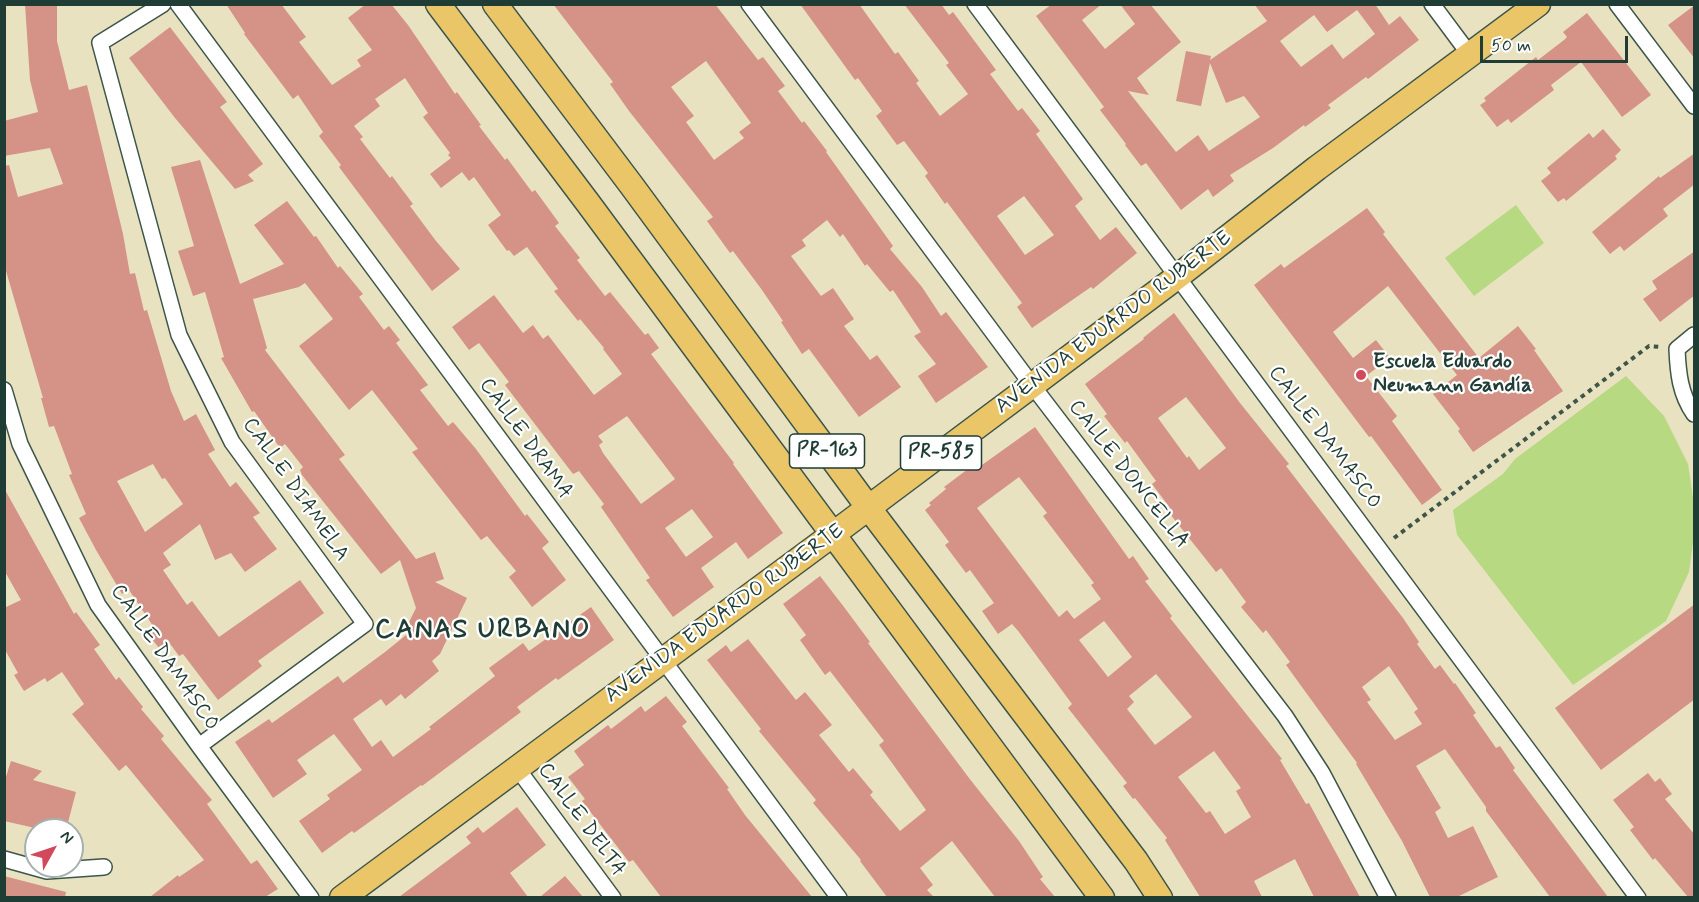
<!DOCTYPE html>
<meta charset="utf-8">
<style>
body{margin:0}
#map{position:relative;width:1699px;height:902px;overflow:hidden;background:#e9e2c1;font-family:Mynerve,sans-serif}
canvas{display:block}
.frame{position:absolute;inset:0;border:6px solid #1f3d34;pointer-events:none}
.north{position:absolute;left:24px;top:818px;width:60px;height:60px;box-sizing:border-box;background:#fff;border:2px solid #a5b1ae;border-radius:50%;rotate:50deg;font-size:16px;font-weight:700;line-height:24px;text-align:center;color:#1f3d34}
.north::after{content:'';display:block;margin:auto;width:21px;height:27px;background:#d1495b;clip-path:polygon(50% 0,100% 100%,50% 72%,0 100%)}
.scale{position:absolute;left:1480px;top:36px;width:148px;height:27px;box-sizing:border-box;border:3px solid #1f3d34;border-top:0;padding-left:8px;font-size:18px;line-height:21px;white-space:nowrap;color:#1f3d34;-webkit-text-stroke:4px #fff;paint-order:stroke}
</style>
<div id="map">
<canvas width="1699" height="902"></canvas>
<div class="frame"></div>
<div class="north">N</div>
<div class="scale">50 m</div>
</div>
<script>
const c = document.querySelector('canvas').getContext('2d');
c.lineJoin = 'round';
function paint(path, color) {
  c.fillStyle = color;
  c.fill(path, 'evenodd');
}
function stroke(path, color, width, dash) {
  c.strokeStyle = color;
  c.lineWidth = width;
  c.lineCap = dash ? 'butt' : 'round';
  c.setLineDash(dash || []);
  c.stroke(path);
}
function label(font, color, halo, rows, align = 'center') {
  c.font = font + ' Mynerve,sans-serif';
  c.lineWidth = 4.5;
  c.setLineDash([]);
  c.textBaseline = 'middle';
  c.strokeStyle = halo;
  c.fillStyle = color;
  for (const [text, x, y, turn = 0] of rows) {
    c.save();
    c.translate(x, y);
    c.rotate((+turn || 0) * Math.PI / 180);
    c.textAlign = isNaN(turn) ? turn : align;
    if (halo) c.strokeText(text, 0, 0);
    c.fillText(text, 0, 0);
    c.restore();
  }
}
paint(new Path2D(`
 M1516,205L1544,243L1474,296L1445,258Z
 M1626,376L1664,416L1688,464L1694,504V535L1689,572L1666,621L1573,685L1457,535L1453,510L1503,474L1515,459Z`), '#b6d981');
paint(new Path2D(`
 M25,4H57V41L69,90L87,85L123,234L130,274L135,273L144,311L147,310L171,391L184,421L196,414L215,450L208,454L230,487L236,482L260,513L253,517L277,549L245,572L231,553L215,560L200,524L163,553L171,565L163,570L187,605L192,601L219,637L300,580L324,613L258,661L262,666L218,700L183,654L179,656L168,641L159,648L148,634L155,629L129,590L122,594L96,550L79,518L86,514L69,475L72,474L54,426L49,427L41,398H43L4,264V166L9,165L18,197L63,184L50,148L4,156V121L38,112L30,80ZM153,464L162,479L165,478L183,504L145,532L117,481Z
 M226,4H281L306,37L299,42L332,85L361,66L357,60L372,50L348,18L366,4H391L408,25L455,94L457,92L481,125L479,126L505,160L507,158L532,192L535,190L559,223L555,226L580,258L577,260L605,296L610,292L645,335L648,333L659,348L651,354L734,463L733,464L783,533L748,559L736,542L701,568L714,587L673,617L646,580L650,578L601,507L604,504L579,471L573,474L505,385L509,382L479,343L469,350L452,327L494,295L523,333L533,325L543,339L548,335L594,395L622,374L603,349L604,348L580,319L578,321L554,291L558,289L527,247L514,256L509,250L507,251L488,225L501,215L474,177L469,181L462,172L441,188L430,174L451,158L448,155L450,153L423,117L428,113L405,78L375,99L380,106L354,126L363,137L360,139L390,178L392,176L413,204L410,206L436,241L460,269L432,291L339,167L341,165L319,136L323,132L298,95L293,99L244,34L245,33ZM627,416L675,479L641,504L603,453L599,445L603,442L598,436ZM692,509L713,537L686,557L665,528Z
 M553,4H715L758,60L763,57L785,86L778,91L802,123L804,121L827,151L826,152L893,246L890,249L922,287L941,316L946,312L988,367L936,403L918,376L936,364L914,336L921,332L893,290L890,292L867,264L865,266L843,234L840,237L827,220L802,240L806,246L791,256L821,296L833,288L854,319L844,326L870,360L877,355L901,387L859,417L809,349L802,354L781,322L783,321L762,290L733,251L730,253L707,221L713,217L629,111L610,84L613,82ZM706,61L751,123L739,132L744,138L714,160L686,122L694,116L671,87Z
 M800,4H859L895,54L898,52L919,81L916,83L940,116L968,94L946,65L949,63L904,4H941L949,15L953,12L996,70L990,74L1018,111L1022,108L1040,131L1036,134L1083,199L1075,206L1100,240L1116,227L1137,253L1093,289L1091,287L1032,328L1017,307L1022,303L947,202L945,204L925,176L928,173L904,141L897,145L876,116L882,111L858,78L855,80ZM1024,196L1054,235L1025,255L997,216Z
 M1052,4H1102L1082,20L1105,49L1135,24L1120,4H1150L1181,42L1137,78L1149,95L1128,91L1176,152L1198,135L1209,151L1260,117L1244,96L1226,103L1210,63L1201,106L1176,101L1186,51L1211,56L1210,60L1267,21L1254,4H1375L1389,25L1400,16L1419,40L1368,79L1366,77L1328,105L1331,108L1305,127L1304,125L1273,148L1230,175L1234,181L1213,197L1208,189L1181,210L1146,163L1141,166L1125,145L1126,144L1100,110L1104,107L1036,16ZM1357,10L1375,34L1343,59L1332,44L1301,67L1280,41L1314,15L1327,32Z
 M1695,5V59L1668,25Z
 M1587,13L1651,95L1622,117L1581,62L1551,85L1554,90L1511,123L1508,119L1497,127L1480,105L1486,101L1484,98L1536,57L1538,60L1564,40L1567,37L1563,32Z
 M170,27L227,102L220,107L263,164L248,175L254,181L235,189L175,118L129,58Z
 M1603,129L1621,150L1615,156L1617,159L1566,201L1564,198L1558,202L1541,181L1551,173L1547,168L1589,133L1593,138Z
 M1695,153V184L1663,209L1668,216L1624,251L1620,246L1610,254L1592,232L1659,176L1660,178Z
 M200,160L240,284L284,264L254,225L287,201L314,237L316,236L338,268L340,266L363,294L359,297L384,330L389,326L400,340L396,343L428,385L420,390L448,426L453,422L476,449L525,516L527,514L549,542L542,548L566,580L532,607L509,577L516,571L487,536L481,540L412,452L418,449L372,390L349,410L299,346L333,319L305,283L299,287L253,299L267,348L265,350L345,455L339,459L416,559L435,552L444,579L435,582L467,598L440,654L432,661L439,671L405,699L401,694L386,706L381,699L353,719L372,747L381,740L393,757L431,729L429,727L495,676L489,668L523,643L529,651L591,607L614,640L558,680L556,678L517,707L521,712L422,786L421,785L354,833L352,831L322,853L299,821L330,799L327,795L362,770L334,734L297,760L307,774L273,798L235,742L269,719L272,723L338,676L343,683L385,652L411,631L409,622L416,608L400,560L381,574L302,475L300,470L303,467L285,444L280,448L254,411L252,412L221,358L224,357L205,292L193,296L178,251L194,246L171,167Z
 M1367,208L1385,232L1383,234L1479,358L1518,326L1536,349L1534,350L1563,391L1473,452L1458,431L1460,429L1433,394L1457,375L1388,286L1333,332L1353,358L1376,340L1390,358L1366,376L1397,416L1392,421L1442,490L1422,505L1371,436L1369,437L1254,285L1281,264L1284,268Z
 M1695,251V295L1660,322L1643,299L1657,289L1652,281Z
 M1174,313L1240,403L1289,464L1286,466L1403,618L1419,642L1417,644L1435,669L1440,665L1454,684L1455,683L1476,713L1473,715L1496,748L1500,746L1515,768L1513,770L1608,897H1550L1486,811V807L1445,749L1416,766L1441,808L1435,812L1448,838L1473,826L1498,877L1457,897H1430L1402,841L1356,764L1357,763L1286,665L1290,662L1266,630L1263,633L1241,607L1246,602L1221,568L1216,572L1170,514L1173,512L1152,484L1156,481L1127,441L1125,443L1104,416L1107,414L1085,384L1144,339L1143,338ZM1186,397L1226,448L1199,470L1189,456L1187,458L1158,418ZM1389,666L1418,709L1414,712L1422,724L1395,740L1367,702L1371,700L1362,687Z
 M1035,427L1129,559L1133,556L1149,579L1145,581L1172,616L1170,618L1282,759L1280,760L1306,804L1309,803L1360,897H1314L1295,859L1254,881L1262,897H1200L1165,840L1167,838L1135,798L1133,799L1123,786L1127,783L1068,708L1072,704L1019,632L1012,624L998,634L982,611L994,603L970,570L966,573L945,545L949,542L925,510L931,505L929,503L946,489L944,487L972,466L975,470ZM1019,477L1047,513L1043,516L1094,583L1091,585L1101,599L1074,619L1067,610L1059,617L977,508ZM1104,621L1132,657L1108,677L1079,640ZM1156,674L1192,717L1155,745L1127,709L1134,702L1129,696ZM1214,751L1241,788L1236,791L1251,817L1225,834L1210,811L1206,813L1178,777Z
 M4,488L74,614L76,612L100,645L94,649L116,680L119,677L143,707L141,709L164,736L161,739L212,800L207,804L251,864L257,860L278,889L265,897H150L178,875L179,877L204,860L126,765L119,771L72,714L84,704L62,672L47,682L45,678L24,691L14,675L18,673L4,648V608L21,600L4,570Z
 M820,576L844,607L870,642L868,643L969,778L1019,841L1043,877L1040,879L1055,897H995L952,841L920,868L933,885L927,890L934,897H887L860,861L861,860L813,803L816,800L759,731L761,729L707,660L726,645L731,652L748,639L796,700L805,692L832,725L819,735L849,772L853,768L873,792L870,795L900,831L926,810L879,745L884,741L830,671L825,675L800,640L806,635L783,604Z
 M1695,604V699L1601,770L1555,708Z
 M666,696L687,722L682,726L729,788L727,789L745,815L812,897H661L633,860L629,862L582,801L585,799L568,777L584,765L574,751L608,725L611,729L641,706L645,712Z
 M11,761L42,771L33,780L76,792L66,830H44L4,821V783Z
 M1648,773L1655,782L1660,778L1672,794L1665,799L1695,835V897H1688L1655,858L1653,860L1630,830L1634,827L1613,800Z
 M517,807L546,845L510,873L528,897H399L471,843L466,837L478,827L483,833Z
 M4,876L66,892L65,897H4Z
 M565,876L583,897H540Z`), '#d49386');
const minor = new Path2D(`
 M163,4L100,43L179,335L232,442L365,624L199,746
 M178,4L839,898
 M749,4L1032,385L1285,716L1322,773L1388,898
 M975,4L1638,898
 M1432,4L1470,55
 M1617,4L1694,106
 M1694,335L1677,349C1678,373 1680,394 1694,414
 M4,390L20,444L98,605L199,746L311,898
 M517,768L613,898
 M4,859L47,871L104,867`);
const primary = new Path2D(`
 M438,4L588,203L1102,898
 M495,4L632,186L868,507L1136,861L1160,898
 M342,898L832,535L1177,277L1317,168L1538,4`);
stroke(minor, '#3d5649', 18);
stroke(primary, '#3d5649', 27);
stroke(new Path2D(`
 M1394,538L1649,346L1661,347`), '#3d5649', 4, [4.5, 4.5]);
stroke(minor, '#fff', 15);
stroke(primary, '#ebc669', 24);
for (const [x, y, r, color] of [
 [1361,375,6,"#d1495b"]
]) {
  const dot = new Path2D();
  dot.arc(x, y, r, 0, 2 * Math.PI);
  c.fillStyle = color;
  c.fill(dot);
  stroke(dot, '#fff', 2);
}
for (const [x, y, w] of [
 [827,451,75],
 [941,453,81]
]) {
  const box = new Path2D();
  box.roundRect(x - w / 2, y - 17, w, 34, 4.5);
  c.fillStyle = '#fff';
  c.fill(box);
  stroke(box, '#1f3d34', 1.5);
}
label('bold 20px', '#1f3d34', null, [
 ["PR-163",827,451],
 ["PR-585",941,453]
]);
label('21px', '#1f3d34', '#fff', [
 ["AVENIDA EDUARDO RUBERTE",1114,323,-37],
 ["CALLE DAMASCO",1324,438,53],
 ["CALLE DRAMA",525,439,54],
 ["CALLE DONCELLA",1128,475,52],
 ["CALLE DIAMELA",295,490,55],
 ["AVENIDA EDUARDO RUBERTE",725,614,-36],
 ["CALLE DAMASCO",164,658,55],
 ["CALLE DELTA",581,820,54]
]);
label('bold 21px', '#1f3d34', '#fff', [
 ["Escuela Eduardo",1373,363],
 ["Neumann Gandía",1373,387]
], 'left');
c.letterSpacing = '1.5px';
label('bold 27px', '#1f3d34', '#fff', [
 ["CANAS URBANO",483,631]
]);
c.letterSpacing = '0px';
</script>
